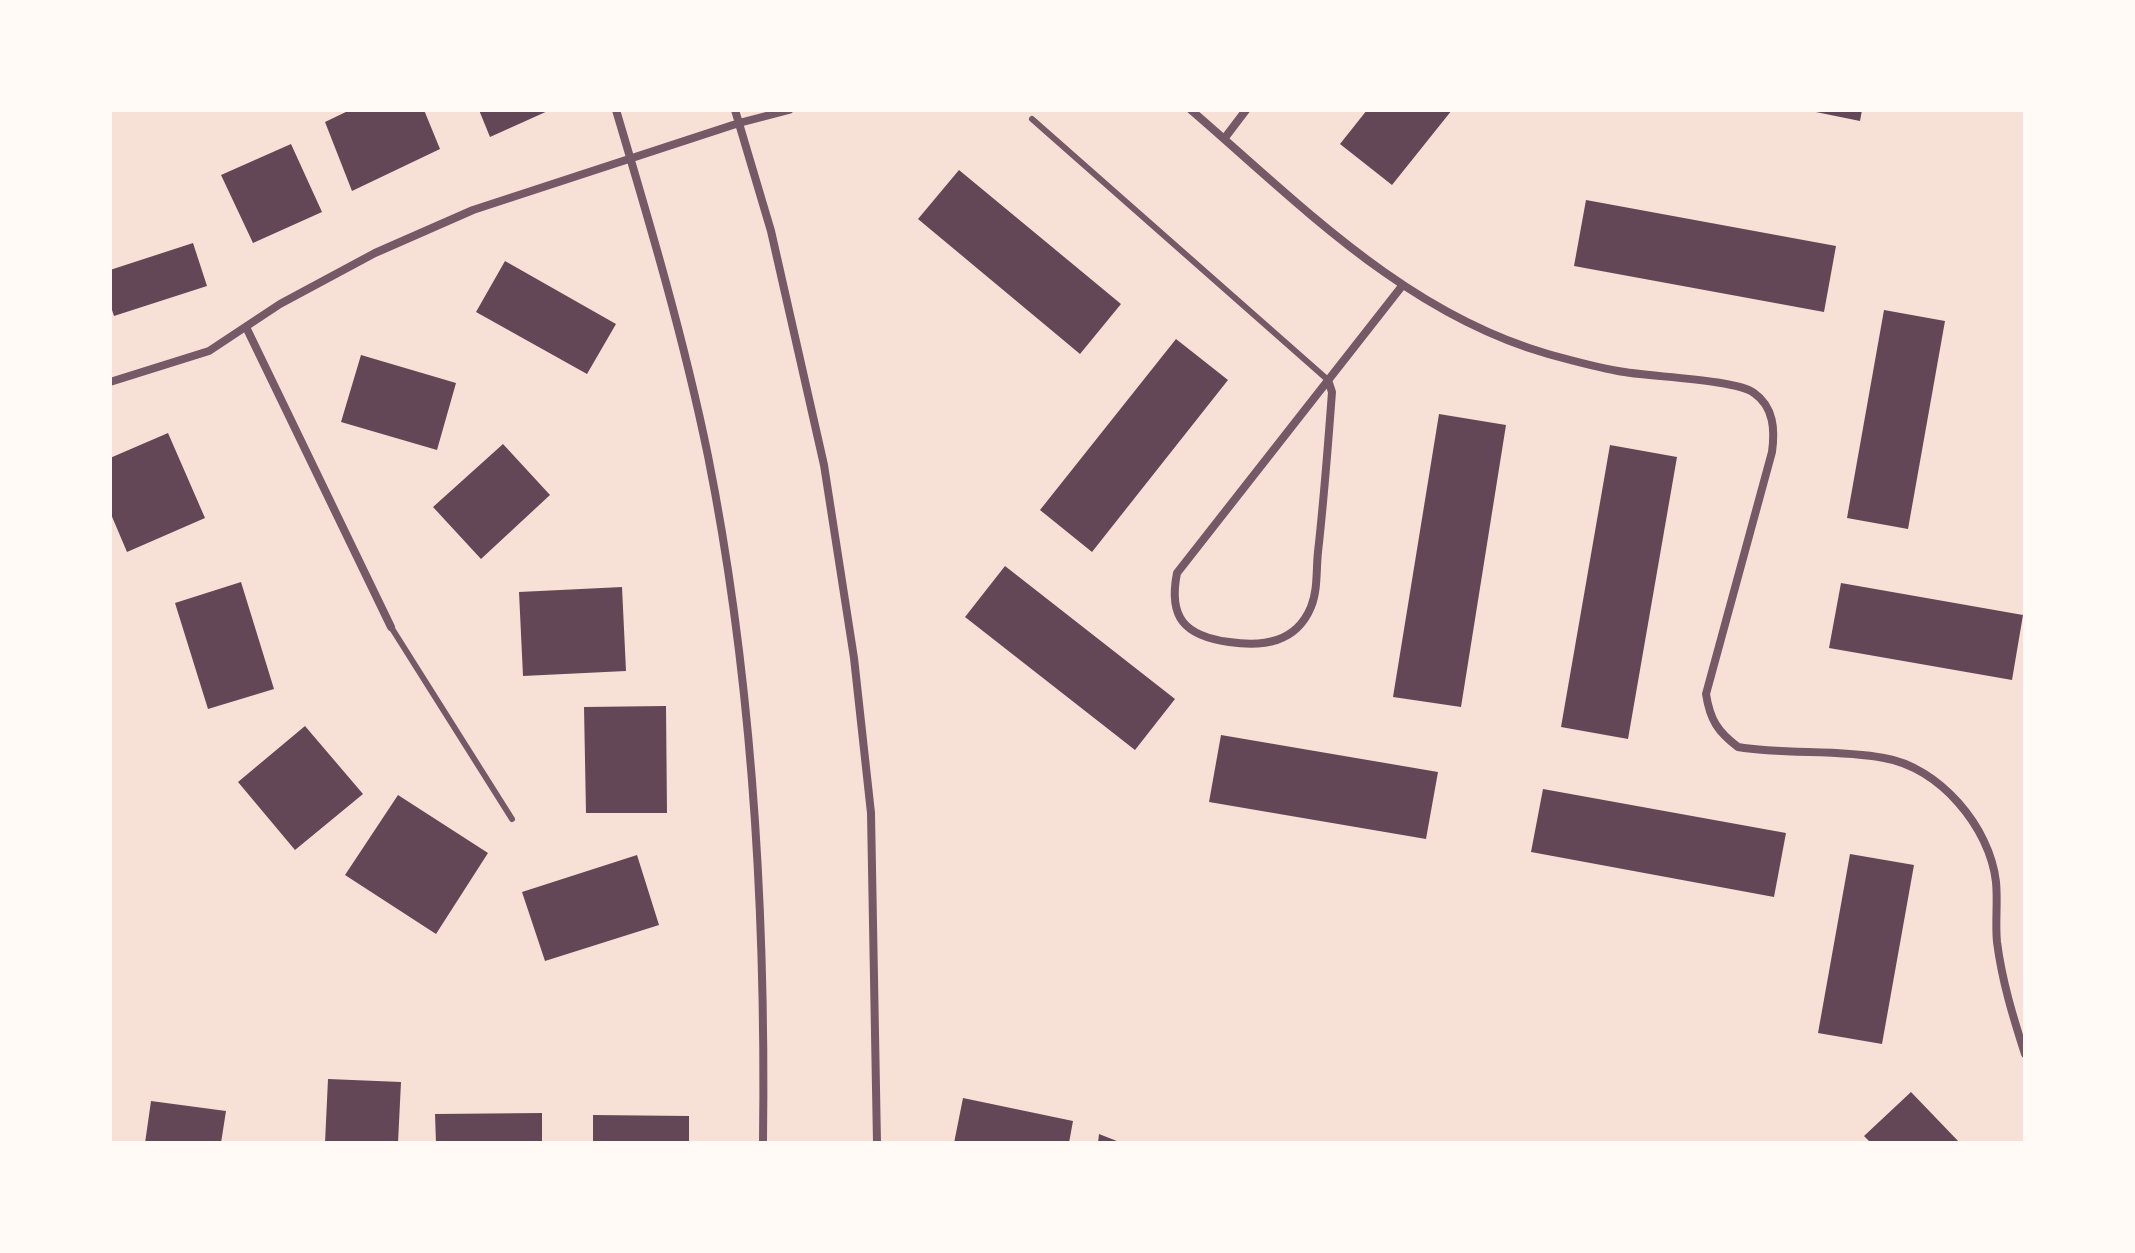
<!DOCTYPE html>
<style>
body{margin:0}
#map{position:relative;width:2135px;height:1253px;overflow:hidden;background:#f7e1d7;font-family:"Roboto Condensed",sans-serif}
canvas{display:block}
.frame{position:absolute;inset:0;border:112px solid #fffaf5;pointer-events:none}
</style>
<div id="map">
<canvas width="2135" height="1253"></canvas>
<div class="frame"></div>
</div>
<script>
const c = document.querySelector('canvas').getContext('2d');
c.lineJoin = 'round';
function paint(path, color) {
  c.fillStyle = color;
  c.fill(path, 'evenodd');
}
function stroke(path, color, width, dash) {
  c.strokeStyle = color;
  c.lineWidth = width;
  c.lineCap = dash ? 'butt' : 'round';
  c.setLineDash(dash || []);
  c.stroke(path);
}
paint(new Path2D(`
 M350,110H424L440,149L352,191L325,122Z
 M479,110H550L490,137Z
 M1367,110H1452L1392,185L1340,144Z
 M1806,110H1862L1860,121Z
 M291,144L322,212L253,243L221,175Z
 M959,170L1121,304L1080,354L918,219Z
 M1586,200L1836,246L1824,312L1574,266Z
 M193,243L207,286L114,316L110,304V270Z
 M505,261L616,324L587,374L476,312Z
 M1884,310L1945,321L1908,529L1847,518Z
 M1176,339L1228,380L1092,552L1040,510Z
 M361,355L456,383L437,450L341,422Z
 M1439,414L1506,425L1461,707L1393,697Z
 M168,433L205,518L127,552L110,512V458Z
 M503,444L550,495L481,559L433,507Z
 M1610,445L1677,457L1628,739L1561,727Z
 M1005,566L1175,699L1135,750L965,617Z
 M241,582L274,689L208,709L175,603Z
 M1841,583L2023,615L2012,680L1829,648Z
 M622,587L626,671L523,676L519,592Z
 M666,706L667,813H586L584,707Z
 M305,726L363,794L295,850L238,782Z
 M1221,735L1438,772L1426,839L1209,802Z
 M1543,789L1786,833L1774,897L1531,852Z
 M398,795L488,853L436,934L345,875Z
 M1850,854L1914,865L1882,1044L1818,1033Z
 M637,855L659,925L545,961L522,892Z
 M328,1079L401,1082L398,1143H325Z
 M1911,1092L1960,1143H1871L1864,1136Z
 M963,1098L1073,1121L1069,1143H954Z
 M151,1101L226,1111L221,1143H145Z
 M542,1113V1143H436L435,1114Z
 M593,1115L689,1116V1143H593Z
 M1099,1134L1122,1143H1098Z`), '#644757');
stroke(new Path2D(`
 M1032,119L1328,380
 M391,627L512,819`), '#755966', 6);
stroke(new Path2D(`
 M616,110C650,224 684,339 708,456C753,681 766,914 763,1143
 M735,110L771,231L824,465L854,658L871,813L877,1143
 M1191,110C1300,204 1405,313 1548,354C1570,360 1595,367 1618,371C1647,377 1736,379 1754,393C1774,407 1775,430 1772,452L1706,694C1710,720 1718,732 1738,747C1786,755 1836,749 1884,758C1939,767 1990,827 1996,882C1998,902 1995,922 1997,942C2002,981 2013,1017 2025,1054
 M1224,139L1246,110
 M246,327L391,627
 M1328,380L1332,392C1328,446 1324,499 1318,552C1316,570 1318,590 1311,607C1296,643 1263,647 1229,642C1185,636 1168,618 1177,573L1402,286
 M110,382L209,351L280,304L375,253L473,210L739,123L789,110`), '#755966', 8);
</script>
